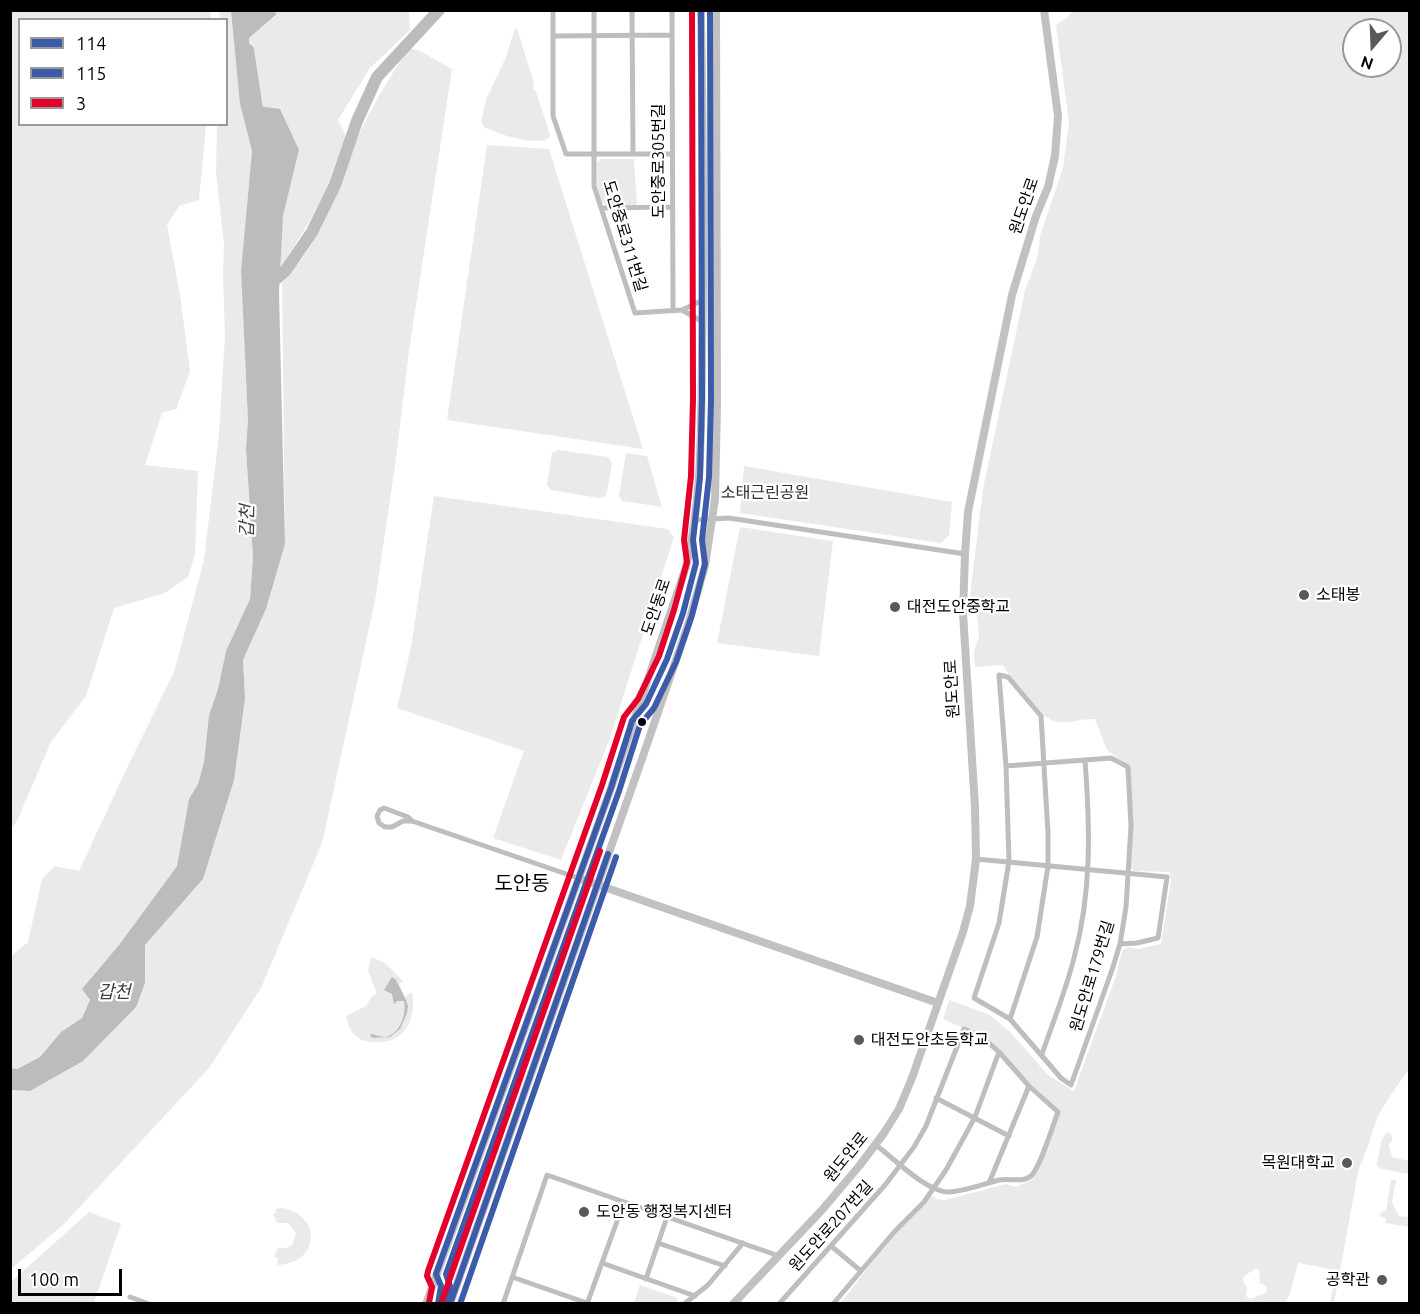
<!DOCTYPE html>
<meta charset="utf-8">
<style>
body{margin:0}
#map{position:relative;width:1420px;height:1314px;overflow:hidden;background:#fff;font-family:Ubuntu,sans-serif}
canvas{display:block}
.frame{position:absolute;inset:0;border:12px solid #000;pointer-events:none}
.legend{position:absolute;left:18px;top:18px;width:210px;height:108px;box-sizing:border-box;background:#fff;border:2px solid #999;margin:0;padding:8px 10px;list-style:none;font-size:18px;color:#000}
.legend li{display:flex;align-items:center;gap:12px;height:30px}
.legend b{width:30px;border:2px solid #999}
.north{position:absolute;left:1342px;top:18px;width:60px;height:60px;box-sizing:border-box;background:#fff;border:2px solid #999;border-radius:50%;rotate:199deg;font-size:16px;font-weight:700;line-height:24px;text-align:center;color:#000}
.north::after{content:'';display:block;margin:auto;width:21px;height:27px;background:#595959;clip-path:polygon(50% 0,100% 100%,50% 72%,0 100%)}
.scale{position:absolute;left:18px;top:1269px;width:104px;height:27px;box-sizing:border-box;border:3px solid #000;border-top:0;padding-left:8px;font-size:18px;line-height:21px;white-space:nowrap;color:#000;-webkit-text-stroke:4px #fff;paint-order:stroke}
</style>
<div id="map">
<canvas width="1420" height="1314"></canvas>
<div class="frame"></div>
<ul class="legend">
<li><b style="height:8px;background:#3d5bab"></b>114</li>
<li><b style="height:8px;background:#3d5bab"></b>115</li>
<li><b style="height:8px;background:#e4002b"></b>3</li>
</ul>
<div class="north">N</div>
<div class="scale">100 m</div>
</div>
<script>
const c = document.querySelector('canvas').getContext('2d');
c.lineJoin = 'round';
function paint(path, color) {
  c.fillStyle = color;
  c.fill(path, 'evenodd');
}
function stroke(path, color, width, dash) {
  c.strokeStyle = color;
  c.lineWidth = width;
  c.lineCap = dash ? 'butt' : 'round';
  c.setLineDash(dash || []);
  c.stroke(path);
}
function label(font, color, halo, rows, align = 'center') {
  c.font = font + ' Ubuntu,"Noto Sans KR",sans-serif';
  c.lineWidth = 4.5;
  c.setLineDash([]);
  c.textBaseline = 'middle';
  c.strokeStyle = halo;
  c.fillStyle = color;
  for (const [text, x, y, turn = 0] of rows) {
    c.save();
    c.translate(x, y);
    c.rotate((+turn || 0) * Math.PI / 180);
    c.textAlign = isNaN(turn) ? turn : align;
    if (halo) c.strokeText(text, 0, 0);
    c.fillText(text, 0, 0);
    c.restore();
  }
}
paint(new Path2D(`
 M11,10H210L211,19L20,20V124L206,125L199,200L179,206L167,225L180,295L190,371L176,409L162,413L145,465L198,471L195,555L188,577L165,593L114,608L86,696L51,742L17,821L11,828Z
 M1073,10L1409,11V1069C1400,1082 1390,1095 1382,1109C1371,1127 1370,1148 1359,1167L1334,1303H1330L1336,1270L1298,1263L1290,1294L1285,1303L840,1304L892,1236L928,1198L934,1196L936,1199L945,1200L1006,1184L1016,1187L1032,1180L1059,1111L982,1036L943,1019L949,1000L990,1015L1010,1032L1048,1075L1074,1091L1116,976L1122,951L1128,947L1138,949L1161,944L1171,880L1169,872L1134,871L1131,868L1130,818L1125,768L1129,766L1107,750L1095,719C1082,718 1068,724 1057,722C1037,718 1014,681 1003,665L975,667L974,651L979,637L977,615L970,595L983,489L1025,290L1038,256L1040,236L1063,168L1069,122L1056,25L1067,18ZM1354,30H1390V66H1354ZM1256,1268L1259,1270L1260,1283L1267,1287L1266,1293L1250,1299L1246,1296L1247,1288L1243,1282V1277Z
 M219,11H231L240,104L252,151L241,271L248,420L246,449L253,557L250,599L226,651L218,689L209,715L204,762L198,784L189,799L177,866L119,945L83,989L90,1000L82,1018L61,1032L40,1057L17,1069L11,1068V956L28,942L42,879L55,866L79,871L125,772L174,672L204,560L219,434L225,336L223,275L224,243L216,174L217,125L226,124V20L220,19Z
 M274,11H409L410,30L370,68L338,120L346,137L338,168L311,219L280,269L283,216L299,150L251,106L249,38L277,15Z
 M515,28L517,29L534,83L533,88L536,92L550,135L548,139C527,145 503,135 484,127L481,121L486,100L506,57Z
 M408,48L420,51L452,69L409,351L395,466L375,601L322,843L261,988L209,1068L63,1225L11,1269L10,1090L30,1091L145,983V945L203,879L245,698L243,660L266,609L285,544L282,282C326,240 339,177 364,124C377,98 393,73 408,48Z
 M487,145L549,149L643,449L447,420Z
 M601,159H634L637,205H606C594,196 597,176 597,162Z
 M558,450L608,457L612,463L607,493L604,497L598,498L551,490L547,485L552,453Z
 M626,453L647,456L662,507L622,501L619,496Z
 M744,466L952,502L949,535L941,543L740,513Z
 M434,496L668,529L674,537L610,738L561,860L493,838L524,751L397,708L411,647Z
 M740,527L833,541L819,656L717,643Z
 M371,957L385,963L403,981L399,984L405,997L412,992C417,1018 405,1045 374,1042C366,1042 359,1040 353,1033C349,1029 348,1022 346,1016L366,1006L372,996L377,993L368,971Z
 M1388,1132L1392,1136V1141L1389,1145L1392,1157L1409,1161V1174L1381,1169L1376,1165C1381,1154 1378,1140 1388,1132Z
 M1391,1180H1396L1392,1202L1399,1216L1409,1217V1227L1385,1223L1386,1219L1380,1216L1381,1212L1386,1211Z
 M282,1208C324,1216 319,1264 277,1265L278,1258L274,1257L278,1248H286L292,1245L296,1233L288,1223H277L273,1214L277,1213L275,1209Z
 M89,1212L121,1224L94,1303H11V1282Z
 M640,1285L677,1298L678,1303H634Z`), '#eaeaea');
paint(new Path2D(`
 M231,11H274L277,14L249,38L251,105L280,109L299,150L283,216L279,292L285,544L266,609L243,660L245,698L234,780L203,879L145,945V983L136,1007L83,1061L30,1091L11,1090V1068L17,1069L40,1057L61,1032L82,1018L90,1000L82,989L119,945L177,866L189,799L198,784L204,762L209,715L218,689L226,651L250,599L253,557L246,449L248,420L241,271L252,151L240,104Z
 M392,977L396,980L406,1000L408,1006L407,1013L400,1029L390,1037L372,1038L370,1034C374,1034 380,1037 385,1037C400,1035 407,1013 404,1001H397L394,1004L392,994L384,990Z`), '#bcbcbc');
stroke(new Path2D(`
 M248,50L259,122
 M267,282L275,280L286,270L312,232L335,185L357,121L377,77L439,10`), '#bcbcbc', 12);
stroke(new Path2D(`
 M553,10V116L566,154H672
 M594,10V186L635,313L682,310L703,300
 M632,10L633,154
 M672,10L673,311
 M553,36L672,35
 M601,208L672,207
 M682,310L703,322
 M696,520L729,518L965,554
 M1006,766L1111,758L1128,767L1131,826L1126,907L1120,944L1112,970L1071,1085L1061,1078L1010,1019L974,998L999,923L1009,861L1006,766L999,675L1008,677L1041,716L1048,833V866L1037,937L1010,1019
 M412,821L408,817L384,808L380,810L377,816L379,823L385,827H392L403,821H412L578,878
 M976,859L1167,877L1158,938L1137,943L1120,944
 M1042,1054C1053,1022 1066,990 1074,958C1092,892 1090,827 1085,760
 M936,1098L1009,1136
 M989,1183L1029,1086
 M658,1243L725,1266
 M831,1246L861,1271
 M602,1263L695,1296
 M512,1277L587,1303
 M646,1279L667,1217
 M130,1297L149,1304
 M503,1304L547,1175L779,1256
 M587,1304L624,1202
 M684,1304L708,1285L743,1243
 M779,1304L885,1185L914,1147L926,1126L964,1029L982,1037L999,1052L1029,1086L1058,1112C1052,1127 1041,1166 1031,1176C1023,1183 1009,1178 999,1180C983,1184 966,1191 949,1192C928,1193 893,1158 876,1145
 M833,1304L895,1231L924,1202L946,1170L975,1117L999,1052`), '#bebebe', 5);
stroke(new Path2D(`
 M578,878L938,1003
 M426,1304L611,788L686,567C702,499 701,432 702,363C704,245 703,128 701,10
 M450,1304L643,756L688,625L705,566L715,499L717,404L716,10
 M733,1304L822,1210L860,1165L884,1133L899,1109L912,1078L963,932L970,906L976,859L975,807L963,613L965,554L968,512L1012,295L1036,216L1048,187L1055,156L1058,116L1044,10`), '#c1c1c1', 8);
stroke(new Path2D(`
 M438,1304L441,1286L436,1274L611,788L632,721L646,704L667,659L683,613L696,563L693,540L700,477L702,399L701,10
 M450,1304L608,854`), '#3d5bab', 6);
stroke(new Path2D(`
 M447,1304L450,1286L446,1274L619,791L640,725L654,708L676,662L692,615L705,564L702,540L709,477L711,399L710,10
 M460,1304L616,857`), '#3d5bab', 6);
stroke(new Path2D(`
 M442,1301L600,851
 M429,1303L432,1287L427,1276L428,1271L602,785L624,717L638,699L659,656L674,610L687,562L684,540L691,476L693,399L692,10`), '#e4002b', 6);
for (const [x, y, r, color] of [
 [1304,595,6,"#595959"],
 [895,607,6,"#595959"],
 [642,722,5,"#000"],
 [859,1040,6,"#595959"],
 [1347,1163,6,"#595959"],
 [584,1212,6,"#595959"],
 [1382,1280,6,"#595959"]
]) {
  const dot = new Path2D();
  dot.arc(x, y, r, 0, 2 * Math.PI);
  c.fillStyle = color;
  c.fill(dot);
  stroke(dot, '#fff', 2);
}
label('16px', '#000', '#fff', [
 ["도안중로305번길",659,161,-90],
 ["원도안로",1024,206,-71],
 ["도안중로311번길",625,236,73],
 ["도안동로",656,607,-71],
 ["원도안로",952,689,-93],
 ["원도안로179번길",1092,976,-73],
 ["원도안로",846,1157,-51],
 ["원도안로207번길",831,1226,-48]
]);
label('16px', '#2f2f2f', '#fff', [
 ["소태근린공원",765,493]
]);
label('16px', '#000', '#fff', [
 ["소태봉",1316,595],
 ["대전도안중학교",907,607],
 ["대전도안초등학교",871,1040],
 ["목원대학교",1335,1163,"right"],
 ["도안동 행정복지센터",596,1212],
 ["공학관",1370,1280,"right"]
], 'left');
label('italic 18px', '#404040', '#fff', [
 ["갑천",247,521,-89],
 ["갑천",114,992]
]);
label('20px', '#000', '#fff', [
 ["도안동",522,883]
]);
</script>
